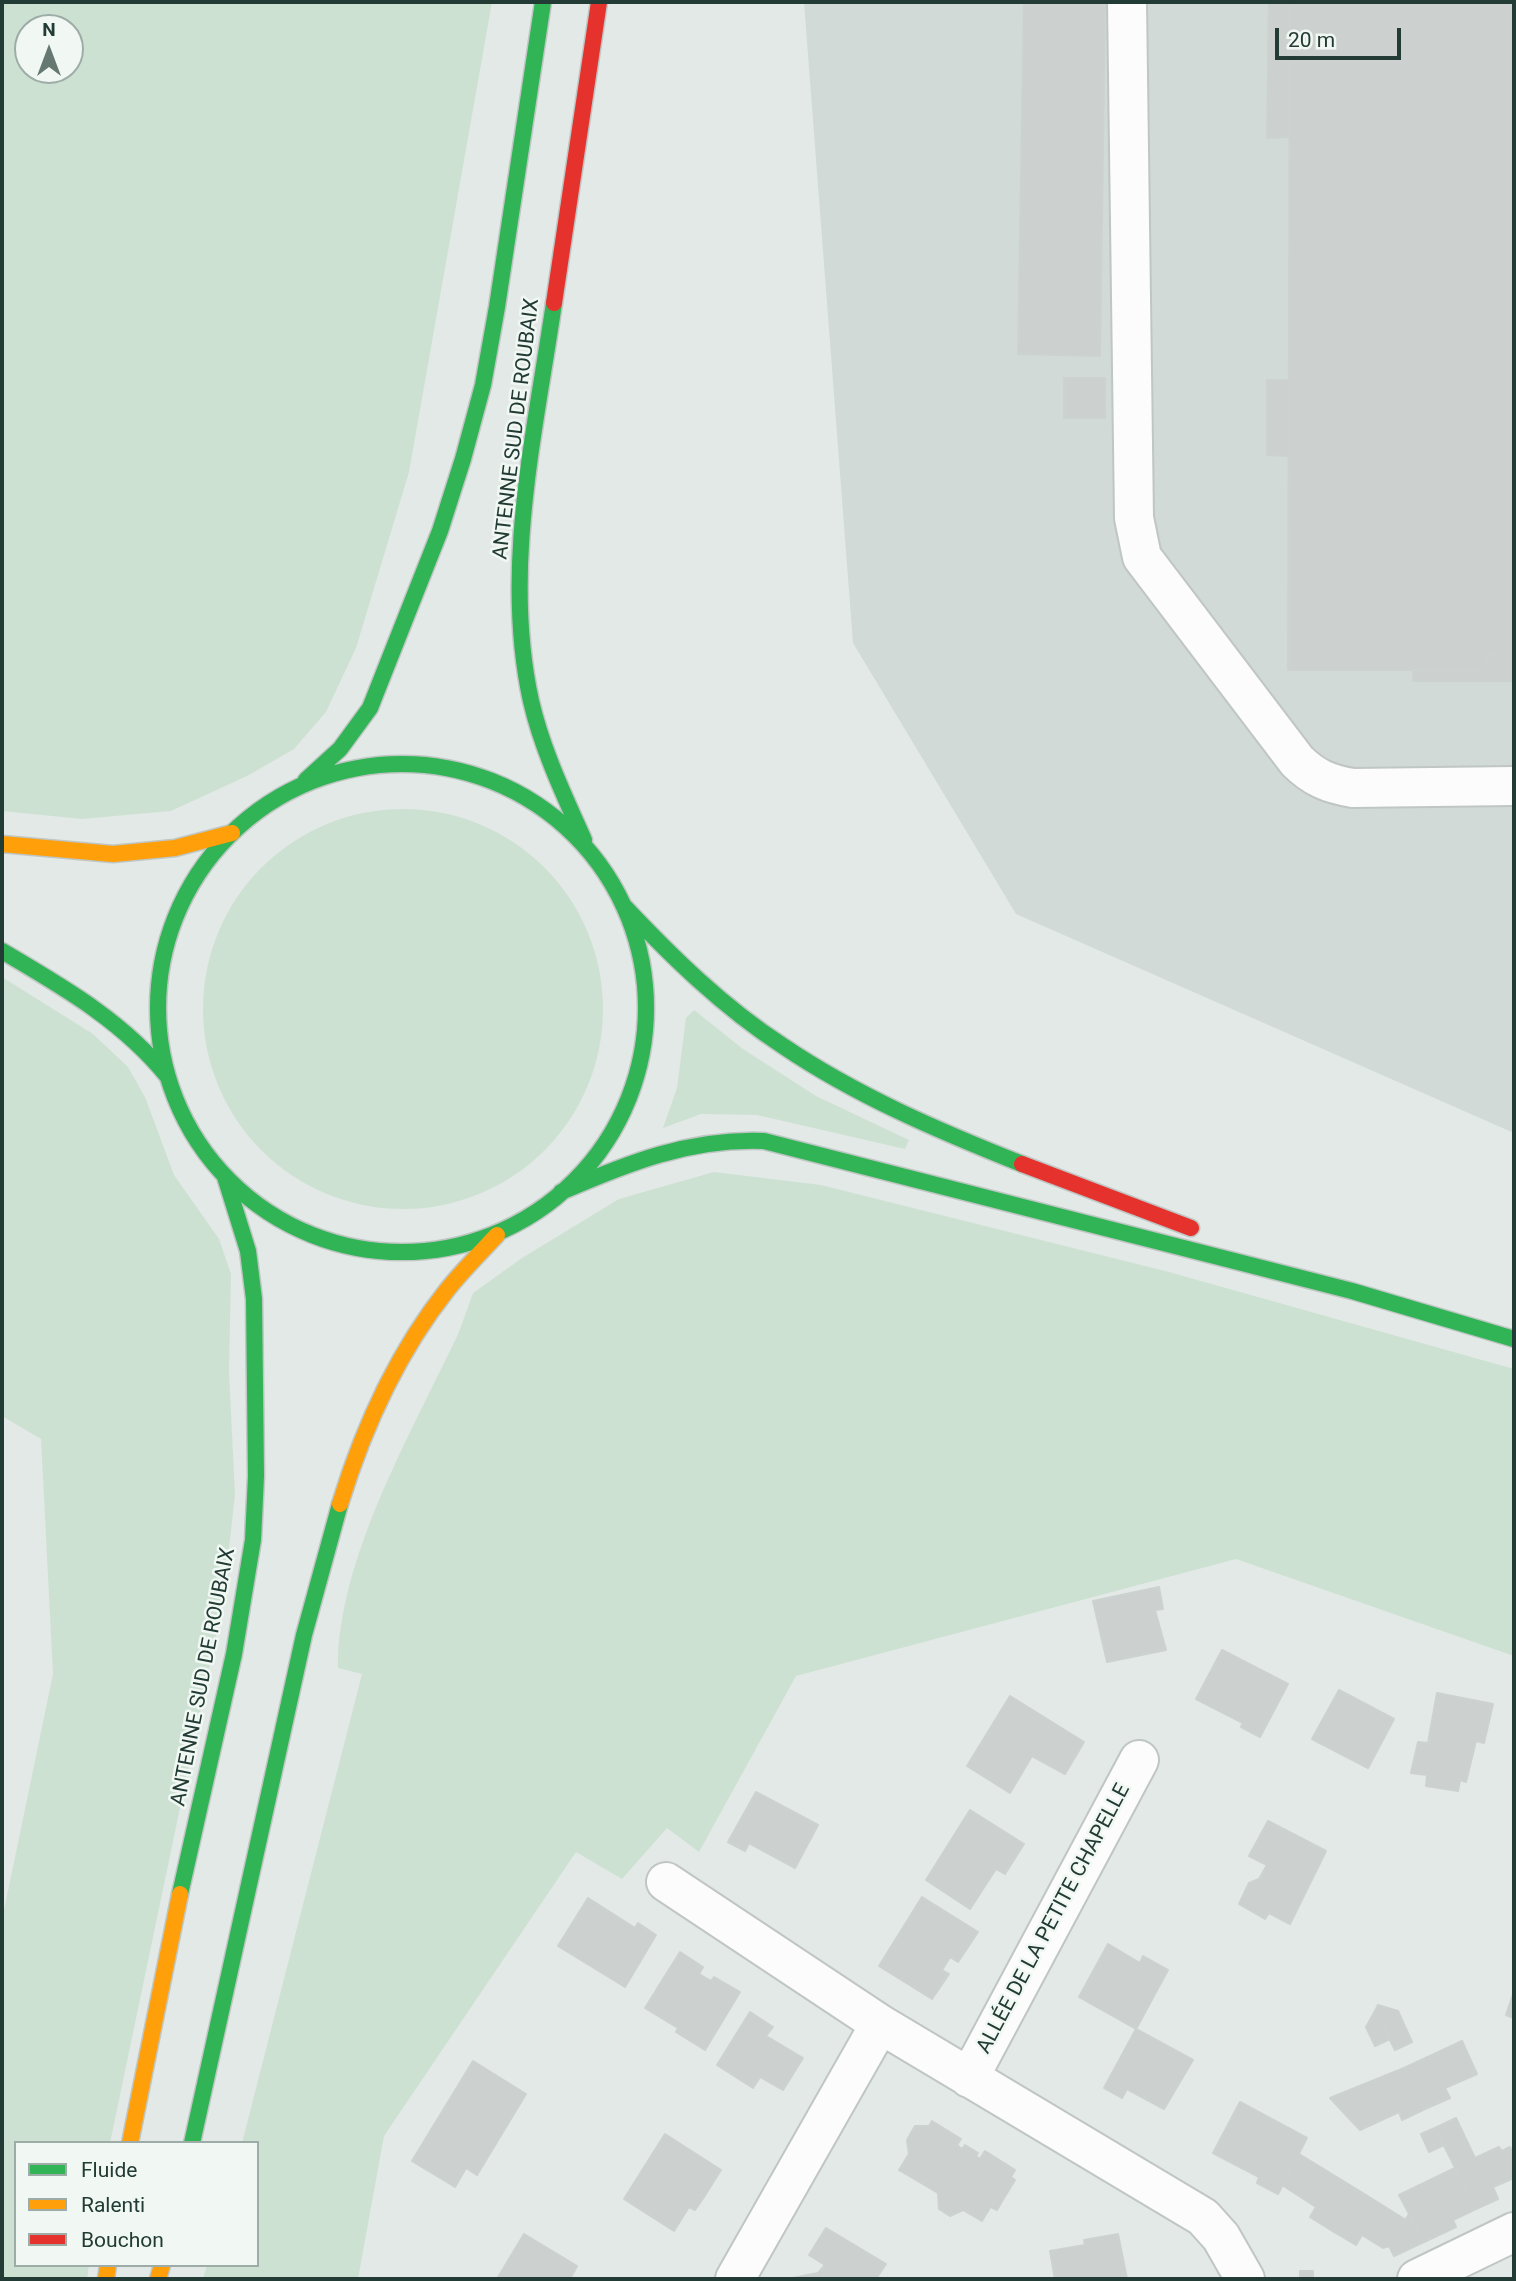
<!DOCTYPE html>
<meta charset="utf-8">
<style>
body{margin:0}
#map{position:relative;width:1516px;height:2281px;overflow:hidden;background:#e3e9e6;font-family:Roboto,sans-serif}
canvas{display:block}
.frame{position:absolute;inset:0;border:4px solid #223b34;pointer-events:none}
.legend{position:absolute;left:14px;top:2141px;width:245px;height:126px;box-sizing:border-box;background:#f1f8f4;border:2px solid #9eaca7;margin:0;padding:9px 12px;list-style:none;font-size:21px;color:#223b34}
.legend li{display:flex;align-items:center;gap:14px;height:35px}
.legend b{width:35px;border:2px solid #9eaca7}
.north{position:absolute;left:14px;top:14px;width:70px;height:70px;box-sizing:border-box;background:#f1f8f4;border:2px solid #9eaca7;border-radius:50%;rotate:0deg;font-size:19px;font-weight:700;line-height:28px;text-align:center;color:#223b34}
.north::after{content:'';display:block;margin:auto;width:24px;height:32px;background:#667872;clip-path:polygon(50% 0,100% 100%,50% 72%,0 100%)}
.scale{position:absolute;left:1275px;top:28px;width:126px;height:32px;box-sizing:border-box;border:4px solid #223b34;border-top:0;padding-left:9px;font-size:21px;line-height:24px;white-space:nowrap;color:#223b34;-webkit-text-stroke:5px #f1f8f4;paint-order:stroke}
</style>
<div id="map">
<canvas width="1516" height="2281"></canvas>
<div class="frame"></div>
<ul class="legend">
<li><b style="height:9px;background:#30b455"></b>Fluide</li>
<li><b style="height:9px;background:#ff9f0a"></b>Ralenti</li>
<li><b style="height:9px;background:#e5322d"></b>Bouchon</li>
</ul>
<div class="north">N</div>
<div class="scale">20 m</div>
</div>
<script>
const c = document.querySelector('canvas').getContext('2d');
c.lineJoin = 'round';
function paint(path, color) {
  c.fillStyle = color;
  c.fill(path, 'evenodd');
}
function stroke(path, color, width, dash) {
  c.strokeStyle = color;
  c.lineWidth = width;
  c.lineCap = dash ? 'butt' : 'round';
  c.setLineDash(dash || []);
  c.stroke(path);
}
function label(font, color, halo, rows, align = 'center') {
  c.font = font + ' Roboto,sans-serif';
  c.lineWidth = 5;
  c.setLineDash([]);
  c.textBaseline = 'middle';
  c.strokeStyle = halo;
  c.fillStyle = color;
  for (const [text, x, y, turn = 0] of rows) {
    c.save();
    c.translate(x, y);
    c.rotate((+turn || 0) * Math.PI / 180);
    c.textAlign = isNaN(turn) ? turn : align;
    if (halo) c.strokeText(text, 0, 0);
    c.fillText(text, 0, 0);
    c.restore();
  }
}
paint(new Path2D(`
 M804,2H1514V1133L1016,914L853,643Z`), '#d1dad6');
paint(new Path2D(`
 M2,2H492L409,472L356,648L326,712L294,749L247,776L171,811L82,819L2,811ZM70,28V70H28V28Z
 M203 1009a200 200 0 1 1 400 0a200 200 0 1 1-400 0Z
 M2,977L93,1034L128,1067L145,1097L174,1175L219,1239L231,1274L229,1371L235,1495L223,1602L110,2143H16V2265H89L87,2279H2V1920L53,1674L41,1439L2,1416Z
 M694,1010L743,1049L816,1096L909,1140L905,1149L757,1115L701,1114L663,1128L677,1088L686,1018Z
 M714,1172L821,1185L1169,1272L1514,1369V1656L1236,1559L796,1676L699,1852L667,1828L622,1879L576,1852L384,2136L358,2279H203L207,2265H257V2143H242L362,1674L338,1668C337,1559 413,1430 459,1332L473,1293L522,1258L619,1199Z`), '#cde1d3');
const building = new Path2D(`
 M1024,2H1105L1100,356L1018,354Z
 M1269,2H1290L1289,137L1267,138Z
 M1290,2H1514V656L1486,655L1487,670H1288Z
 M1064,378H1105V418H1064Z
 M1267,380H1289V456L1267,455Z
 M1486,655L1514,656V681H1413V670H1487Z
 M1159,1587L1163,1609L1155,1610L1166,1650L1107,1662L1093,1601Z
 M1222,1650L1288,1684L1260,1737L1241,1727L1243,1723L1196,1699Z
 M1339,1690L1394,1719L1368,1768L1312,1739Z
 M1437,1693L1493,1704L1484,1743L1476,1741L1466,1782L1460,1780L1458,1791L1426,1786L1427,1775L1411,1773L1418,1742L1428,1743Z
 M1010,1696L1084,1742L1065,1774L1032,1756L1010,1793L967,1766Z
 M756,1792L818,1825L795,1868L749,1843L745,1851L728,1842Z
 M970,1810L1024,1844L1005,1874L996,1869L970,1909L926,1880Z
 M1268,1821L1326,1851L1290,1924L1269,1913L1265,1919L1239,1904L1249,1883L1259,1879L1267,1865L1249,1856Z
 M922,1897L978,1932L958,1962L950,1957L942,1970L949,1974L932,1999L879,1966Z
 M588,1898L635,1928L638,1923L656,1935L625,1987L558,1946Z
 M1108,1944L1140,1963L1143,1956L1168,1970L1136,2029L1079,1997Z
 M680,1952L703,1967L699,1974L711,1981L714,1977L740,1992L705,2050L676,2032L678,2028L645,2008Z
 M1514,1991V2018L1506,2015Z
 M1378,2005L1398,2011L1412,2042L1395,2050L1375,2011Z
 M1375,2011L1390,2039L1375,2046L1366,2027Z
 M750,2012L773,2027L766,2036L803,2058L783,2090L760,2077L753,2088L717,2065Z
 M1136,2029L1193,2060L1164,2109L1127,2089L1122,2098L1104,2088Z
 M1462,2041L1477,2074L1445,2088L1450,2098L1425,2109L1404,2068Z
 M473,2061L526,2094L477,2175L466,2168L455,2187L412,2161Z
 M1404,2068L1425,2109L1402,2120L1399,2112L1360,2130L1330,2098Z
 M1240,2102L1307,2138L1278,2194L1257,2183L1259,2177L1213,2153Z
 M1456,2118L1475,2158L1499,2147L1502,2151L1510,2147L1514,2155V2178L1493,2187L1498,2199L1476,2209L1435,2128Z
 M932,2121L961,2139L957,2145L962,2149L965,2145L978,2153L976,2156L980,2159L985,2151L1015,2170L1011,2177L1015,2180L1004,2198L998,2194L982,2221L963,2210L950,2216L939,2209L938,2193L899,2170L909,2154L907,2140L915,2126H929Z
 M1435,2128L1444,2145L1429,2152L1421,2134Z
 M665,2134L721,2170L704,2197L697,2194L674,2231L624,2199Z
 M1299,2154L1358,2190L1334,2232L1310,2217L1316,2207L1282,2185Z
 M1455,2168L1476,2209L1453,2220L1456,2227L1424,2242L1399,2195Z
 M1358,2190L1406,2220L1389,2246L1383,2248L1362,2235L1356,2245L1334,2232Z
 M697,2194L704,2197L695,2210L689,2207Z
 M998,2194L1004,2198L997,2210L991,2207Z
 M1409,2214L1424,2242L1394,2256L1389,2246Z
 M826,2228L886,2264L876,2279H788L818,2273L825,2265L809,2255Z
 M524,2234L577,2266L570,2279H497Z
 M1118,2234L1127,2279H1055L1050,2251L1085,2245L1084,2240Z
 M1300,2271H1313V2279H1300Z`);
paint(building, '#ccd1cf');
stroke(building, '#ccd2cf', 2);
const street = new Path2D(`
 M1127,2L1134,518L1142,557L1297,761C1314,778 1329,784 1353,788L1514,786
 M666,1882L880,2024L735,2279
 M880,2024L1203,2217L1221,2237L1245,2279
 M969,2078L1139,1760
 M1417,2279L1514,2232`);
const fast = new Path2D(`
 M554,303C535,433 502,570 531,701C542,749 564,795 584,840
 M158 1008a244 244 0 1 1 488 0a244 244 0 1 1-488 0Z
 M306,780L340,749L370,708L440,531L463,459L483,385L497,307L543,2
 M623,905C672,957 723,1007 783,1046C857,1096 939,1131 1022,1164
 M2,951C63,987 123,1021 168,1077
 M561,1192C628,1163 690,1138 764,1141L1352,1291L1514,1339
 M180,1894L234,1654L253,1540L256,1476L254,1299L248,1251L225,1177
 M192,2143L304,1635L340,1504`);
const slow = new Path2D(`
 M2,844L113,854L175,848L232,833
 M340,1504C363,1429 398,1352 447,1290C462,1271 480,1253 497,1235
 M130,2143L180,1894
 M106,2279L108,2265
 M158,2279L162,2265`);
const jam = new Path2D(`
 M554,303L599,2
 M1022,1164L1191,1228`);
stroke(street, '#c0c6c3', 42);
stroke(fast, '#bfc6c3', 19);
stroke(slow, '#bfc6c3', 19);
stroke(jam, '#bfc6c3', 19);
stroke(street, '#fbfcfb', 38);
stroke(fast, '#30b455', 16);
stroke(slow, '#ff9f0a', 16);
stroke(jam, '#e5322d', 16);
label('21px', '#223b34', '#f1f8f4', [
 ["ANTENNE SUD DE ROUBAIX",517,429,-83],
 ["ANTENNE SUD DE ROUBAIX",204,1677,-79],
 ["ALLÉE DE LA PETITE CHAPELLE",1054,1919,-62]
]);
</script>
